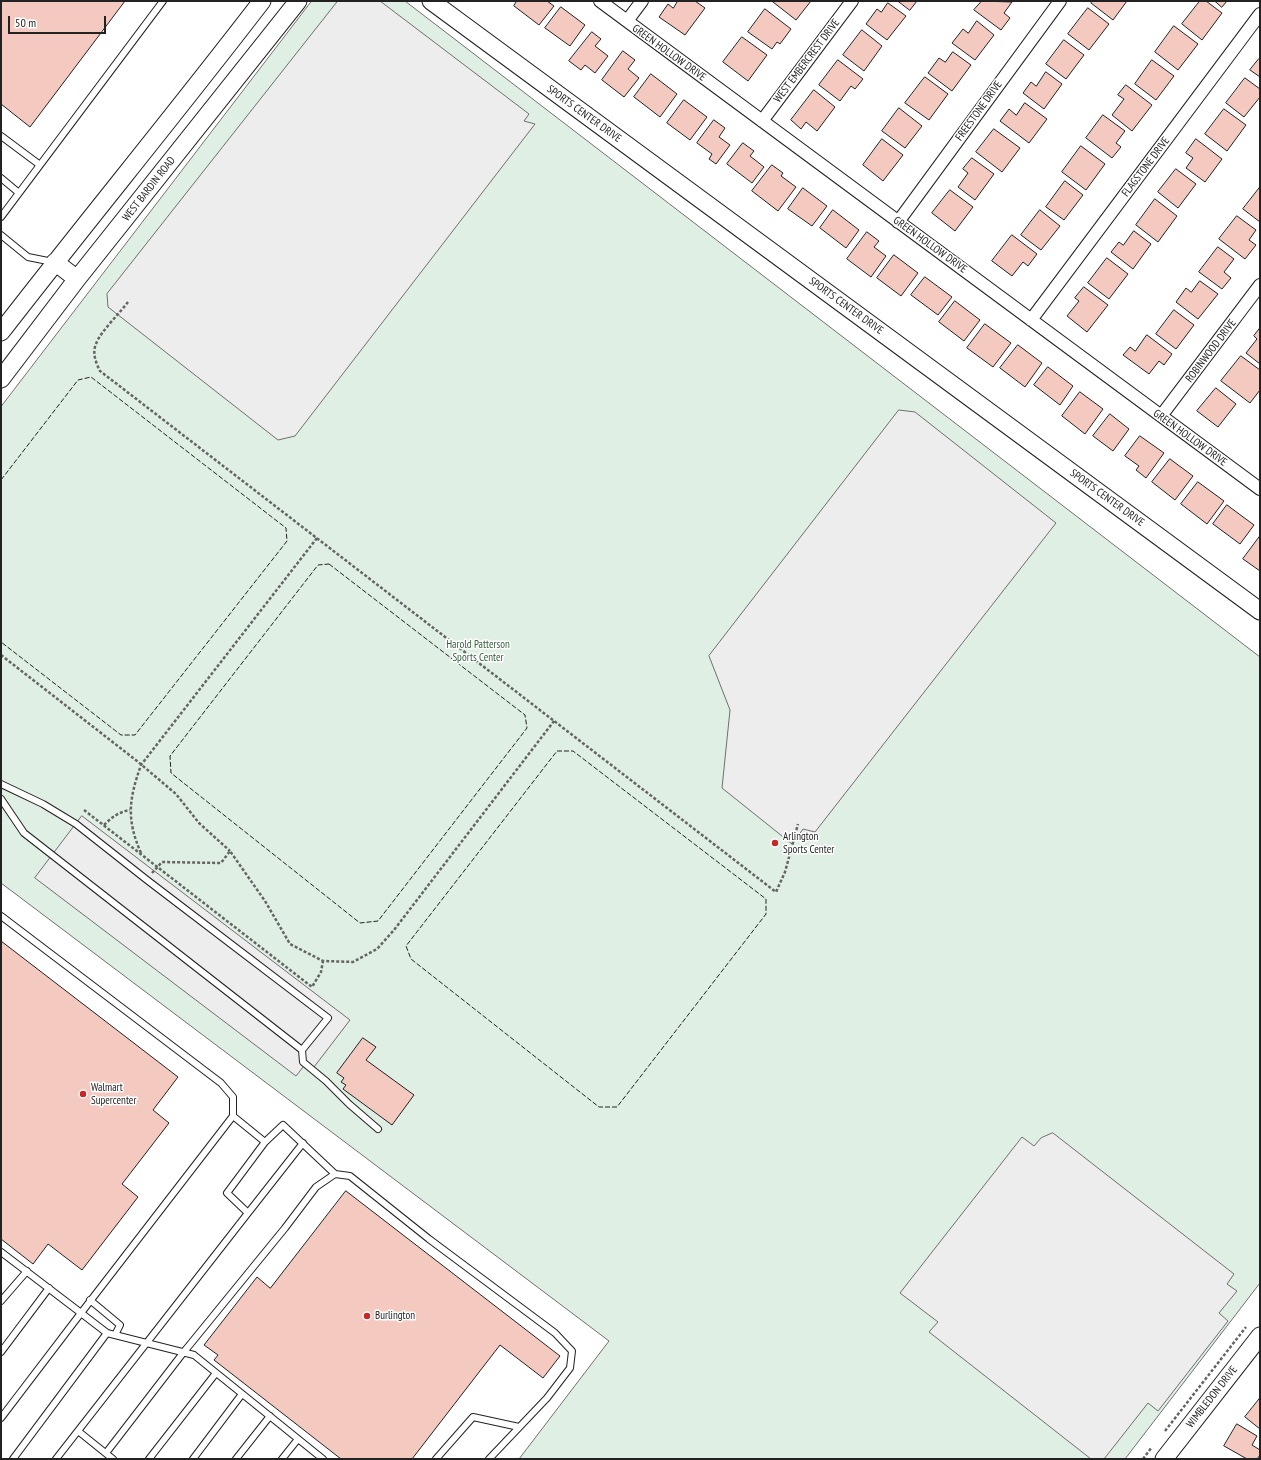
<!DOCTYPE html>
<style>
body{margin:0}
#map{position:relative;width:1261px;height:1460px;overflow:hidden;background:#fff;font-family:"PT Sans Narrow",sans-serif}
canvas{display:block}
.frame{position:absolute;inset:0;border:2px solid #222;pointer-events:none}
.scale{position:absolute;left:8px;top:16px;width:98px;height:18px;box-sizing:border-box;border:2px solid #222;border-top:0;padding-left:5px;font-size:12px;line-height:14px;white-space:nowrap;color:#222;-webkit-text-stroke:3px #fff;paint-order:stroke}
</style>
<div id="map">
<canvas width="1261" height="1460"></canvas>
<div class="frame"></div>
<div class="scale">50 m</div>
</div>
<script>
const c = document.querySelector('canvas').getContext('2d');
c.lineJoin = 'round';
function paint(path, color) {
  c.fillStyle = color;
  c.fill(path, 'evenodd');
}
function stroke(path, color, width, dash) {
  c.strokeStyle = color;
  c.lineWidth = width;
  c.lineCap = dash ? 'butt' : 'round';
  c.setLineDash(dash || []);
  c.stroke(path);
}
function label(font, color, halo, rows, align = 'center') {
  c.font = font + ' "PT Sans Narrow",sans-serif';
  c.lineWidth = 3;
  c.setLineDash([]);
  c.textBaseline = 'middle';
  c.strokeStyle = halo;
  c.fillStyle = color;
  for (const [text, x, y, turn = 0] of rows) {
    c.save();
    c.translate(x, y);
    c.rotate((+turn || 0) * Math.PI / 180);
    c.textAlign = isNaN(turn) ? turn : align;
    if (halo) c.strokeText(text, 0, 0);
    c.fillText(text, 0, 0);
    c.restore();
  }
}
const green = new Path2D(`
 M312,1H405L1260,657V1283L1125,1459H519L609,1341L1,883V407Z`);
paint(green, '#e0efe3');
stroke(green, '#6f6f6f', 1);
const parking = new Path2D(`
 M338,1H380L529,114L524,121L535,124L295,436L278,440L108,307L107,294Z
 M899,410L915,412L1056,523L815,832L803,829L792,844L722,788L730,710L709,656Z
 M82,816L350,1020L314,1067L307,1062L296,1076L35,878Z
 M1053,1133L1234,1274L1227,1284L1237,1291L1219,1313L1228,1321L1158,1411L1148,1403L1104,1459H1091L929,1332L938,1322L900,1293L1022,1137L1034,1146L1041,1138Z`);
paint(parking, '#ededed');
stroke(parking, '#6f6f6f', 1);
const building = new Path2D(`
 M1,1H125L30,127L1,104Z
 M517,1H547L554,6L539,25L514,6Z
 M678,1H695L705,8L685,35L659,17L668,4L673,8Z
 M774,1H811L796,20L773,2Z
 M898,1H917L910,10Z
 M982,1L1012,2L1004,13L1010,18L1001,30L974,10Z
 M1093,1H1127L1113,20L1091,3Z
 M1200,1H1206L1222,13L1202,40L1182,24Z
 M1215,1H1227L1222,7Z
 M888,3L906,16L887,40L866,24L877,9L881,12Z
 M561,7L585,25L570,46L545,28Z
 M1088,8L1109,24L1089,50L1068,34Z
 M765,9L791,29L780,44L777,42L772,49L748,32Z
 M977,21L994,35L975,60L952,43L963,29L968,33Z
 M1174,26L1198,44L1178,70L1155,52Z
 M862,30L882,46L864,71L843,55Z
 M592,32L601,39L595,46L608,56L595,73L585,65L581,70L569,61Z
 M742,37L767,55L748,81L723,62Z
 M1064,40L1084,55L1066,79L1046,64Z
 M623,51L635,60L628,69L639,78L624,97L602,80Z
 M953,52L971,65L952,91L928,73L939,58L945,62Z
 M1259,59L1260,60V77L1250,70Z
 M838,60L863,79L855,89L851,86L840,101L819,85Z
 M1152,60L1174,76L1156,100L1135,84Z
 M1046,72L1062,84L1044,109L1023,93L1031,82L1036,86Z
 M651,74L677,94L660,117L634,97Z
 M925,77L948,94L929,120L905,103Z
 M1245,78L1260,89V97L1244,117L1226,103Z
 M1126,85L1152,105L1132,131L1112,115L1124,99L1118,95Z
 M814,90L835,107L817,131L806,122L801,129L791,120Z
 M684,100L707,117L690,140L667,123Z
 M1025,103L1047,119L1029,143L1000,121L1009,109L1016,115Z
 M899,108L922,126L905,148L882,131Z
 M1224,109L1246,125L1227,151L1205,134Z
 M1103,115L1125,131L1116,143L1121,147L1112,158L1086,138Z
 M714,120L725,128L719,137L730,145L716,164L709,159L712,154L697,143Z
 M994,129L1020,148L1002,172L976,152Z
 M882,139L903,155L883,181L863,165Z
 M1196,139L1222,159L1205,182L1186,168L1193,158L1186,153Z
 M743,143L754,151L750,156L764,167L752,183L727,164Z
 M1081,146L1105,164L1086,190L1062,172Z
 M972,158L994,174L975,200L958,187L968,173L963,169Z
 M772,165L783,173L781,176L796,187L778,211L752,191Z
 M1176,169L1196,184L1178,208L1158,192Z
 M1065,181L1083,195L1064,220L1046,207Z
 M1260,187V222L1243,209Z
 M803,188L827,206L812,226L788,209Z
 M950,190L973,207L955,231L932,213Z
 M1155,199L1177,216L1158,242L1136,225Z
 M833,210L859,230L846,248L820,228Z
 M1040,210L1060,226L1041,250L1021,235Z
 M1237,216L1256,230L1249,240L1256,245L1245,259L1219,239Z
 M1134,231L1151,244L1133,269L1111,252L1119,242L1123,245Z
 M867,232L879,241L874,247L886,256L871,277L847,259Z
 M1012,235L1037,254L1028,266L1023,262L1012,276L992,261Z
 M1218,247L1234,259L1224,272L1231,278L1222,289L1199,272Z
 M894,255L918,273L901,296L877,278Z
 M1107,258L1128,274L1109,299L1088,283Z
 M925,277L952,297L938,315L911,295Z
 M1200,281L1218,294L1198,319L1176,302L1186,288L1191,292Z
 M1084,287L1108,305L1087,332L1067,316L1079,301L1075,298Z
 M955,301L980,320L964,341L939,322Z
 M1174,310L1194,325L1176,349L1156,334Z
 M985,324L1011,343L993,367L967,348Z
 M1260,328V364L1246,353L1257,339L1254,336Z
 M1147,335L1172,354L1164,365L1159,361L1149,374L1123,355L1130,347L1135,351Z
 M1018,345L1042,363L1025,387L1000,368Z
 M1241,356L1260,370V390L1250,403L1221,381Z
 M1048,367L1073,386L1060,405L1034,385Z
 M1216,388L1236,404L1218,427L1197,411Z
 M1080,392L1103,409L1085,434L1062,416Z
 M1110,414L1129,429L1113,451L1093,436Z
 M1140,436L1164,453L1146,478L1136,470L1139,466L1125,456Z
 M1170,459L1193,476L1175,500L1152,482Z
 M1198,482L1224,501L1207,524L1181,504Z
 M1227,505L1254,525L1240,544L1213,524Z
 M1260,536V571L1243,559Z
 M1,941L178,1077L153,1110L169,1123L122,1184L138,1197L82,1270L48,1244L33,1264L1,1239Z
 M363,1038L376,1047L366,1060L414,1095L392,1125L343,1089L346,1085L341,1082L344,1078L337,1073Z
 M346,1191L560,1356L543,1378L500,1345L412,1459H341L214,1360L218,1355L204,1345L257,1277L270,1288Z
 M1260,1398V1429L1245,1417Z
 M1237,1424L1257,1436L1252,1445L1260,1450V1455L1257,1459H1247L1224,1446Z`);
paint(building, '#f3c9c0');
stroke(building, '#222', 1);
const lane = new Path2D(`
 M1,136L40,165
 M1,178L19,193
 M1,217L163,1
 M1,235L28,257L53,262
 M1,784L43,804L76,824L147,880L328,1018L302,1050L24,833L1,799
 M1,916L221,1083L233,1097V1116L81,1313L107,1333L194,1355L323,1459
 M302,1050L303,1062L326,1081L349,1104L378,1129
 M233,1116L265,1142
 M248,1213L303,1143
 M1,1252L81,1313L1,1418
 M90,1300L120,1325L115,1335
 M1,1301L27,1271
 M1,1352L49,1288
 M78,1431L113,1459
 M106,1453L183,1353L285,1228L316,1187L335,1174L350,1176L429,1239L555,1333L572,1351L570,1368L547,1398L489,1459
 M13,1459L107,1333
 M56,1459L248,1213L227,1193L265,1142L283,1125L335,1174
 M149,1459L216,1373
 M193,1459L242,1394
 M236,1459L270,1416
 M282,1459L298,1439
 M436,1459L473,1417L519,1427`);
const street = new Path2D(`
 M600,1L1260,489
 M627,21L642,1
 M762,121L852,1
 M898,222L1060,1
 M1031,320L1260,14
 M1161,416L1260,285`);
const secondary = new Path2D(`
 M431,1L1260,611
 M55,262L77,279
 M1,332C87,221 176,113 262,1
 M1,379L77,279L298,1
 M1164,1459L1260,1336`);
stroke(lane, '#222', 8);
stroke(street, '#222', 14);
stroke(secondary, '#222', 19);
stroke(new Path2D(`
 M128,302C120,313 100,332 96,344C92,353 96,363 100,371L776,892L785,872L798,824
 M1,655L137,761L176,794L199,823L230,851
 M84,810L312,987L321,972L323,961
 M104,825C112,817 119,812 130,810
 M141,853C126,819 129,799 141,765L317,538
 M152,873L162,862L221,863L230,851L265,901L290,944L323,961L353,962L377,949L394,930L554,721
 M1165,1431L1246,1327
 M1143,1459L1152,1447`), '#646464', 2.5, [3, 2]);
stroke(lane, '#fff', 6);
stroke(street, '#fff', 12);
stroke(secondary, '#fff', 17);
stroke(new Path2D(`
 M1,480L78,380L91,377L286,528L287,541L135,735H121L1,642
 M329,564L525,715L527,728L378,921L360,923L171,773L170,756L318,565Z
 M557,751H573L766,899V914L617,1107H599L411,959L406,946Z`), '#222', 1, [5, 2]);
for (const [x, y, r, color] of [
 [775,843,4,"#c62828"],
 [83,1094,4,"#c62828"],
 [367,1316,4,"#c62828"]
]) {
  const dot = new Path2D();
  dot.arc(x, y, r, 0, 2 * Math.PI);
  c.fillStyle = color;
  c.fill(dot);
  stroke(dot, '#fff', 1.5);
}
label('11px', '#222', '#fff', [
 ["GREEN HOLLOW DRIVE",669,53,36],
 ["WEST EMBERCREST DRIVE",807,61,-53],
 ["FREESTONE DRIVE",979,111,-54],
 ["SPORTS CENTER DRIVE",584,114,36],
 ["FLAGSTONE DRIVE",1146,167,-53],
 ["WEST BARDIN ROAD",149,189,-52],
 ["GREEN HOLLOW DRIVE",930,245,36],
 ["SPORTS CENTER DRIVE",846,306,36],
 ["ROBINWOOD DRIVE",1211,351,-53],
 ["GREEN HOLLOW DRIVE",1190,438,36],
 ["SPORTS CENTER DRIVE",1107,498,36],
 ["WIMBLEDON DRIVE",1212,1397,-52]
]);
label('11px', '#2f5e38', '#fff', [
 ["Harold Patterson",478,645],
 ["Sports Center",478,658]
]);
label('11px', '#222', '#fff', [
 ["Arlington",783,837],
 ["Sports Center",783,850],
 ["Walmart",91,1088],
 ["Supercenter",91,1101],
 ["Burlington",375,1316]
], 'left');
</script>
